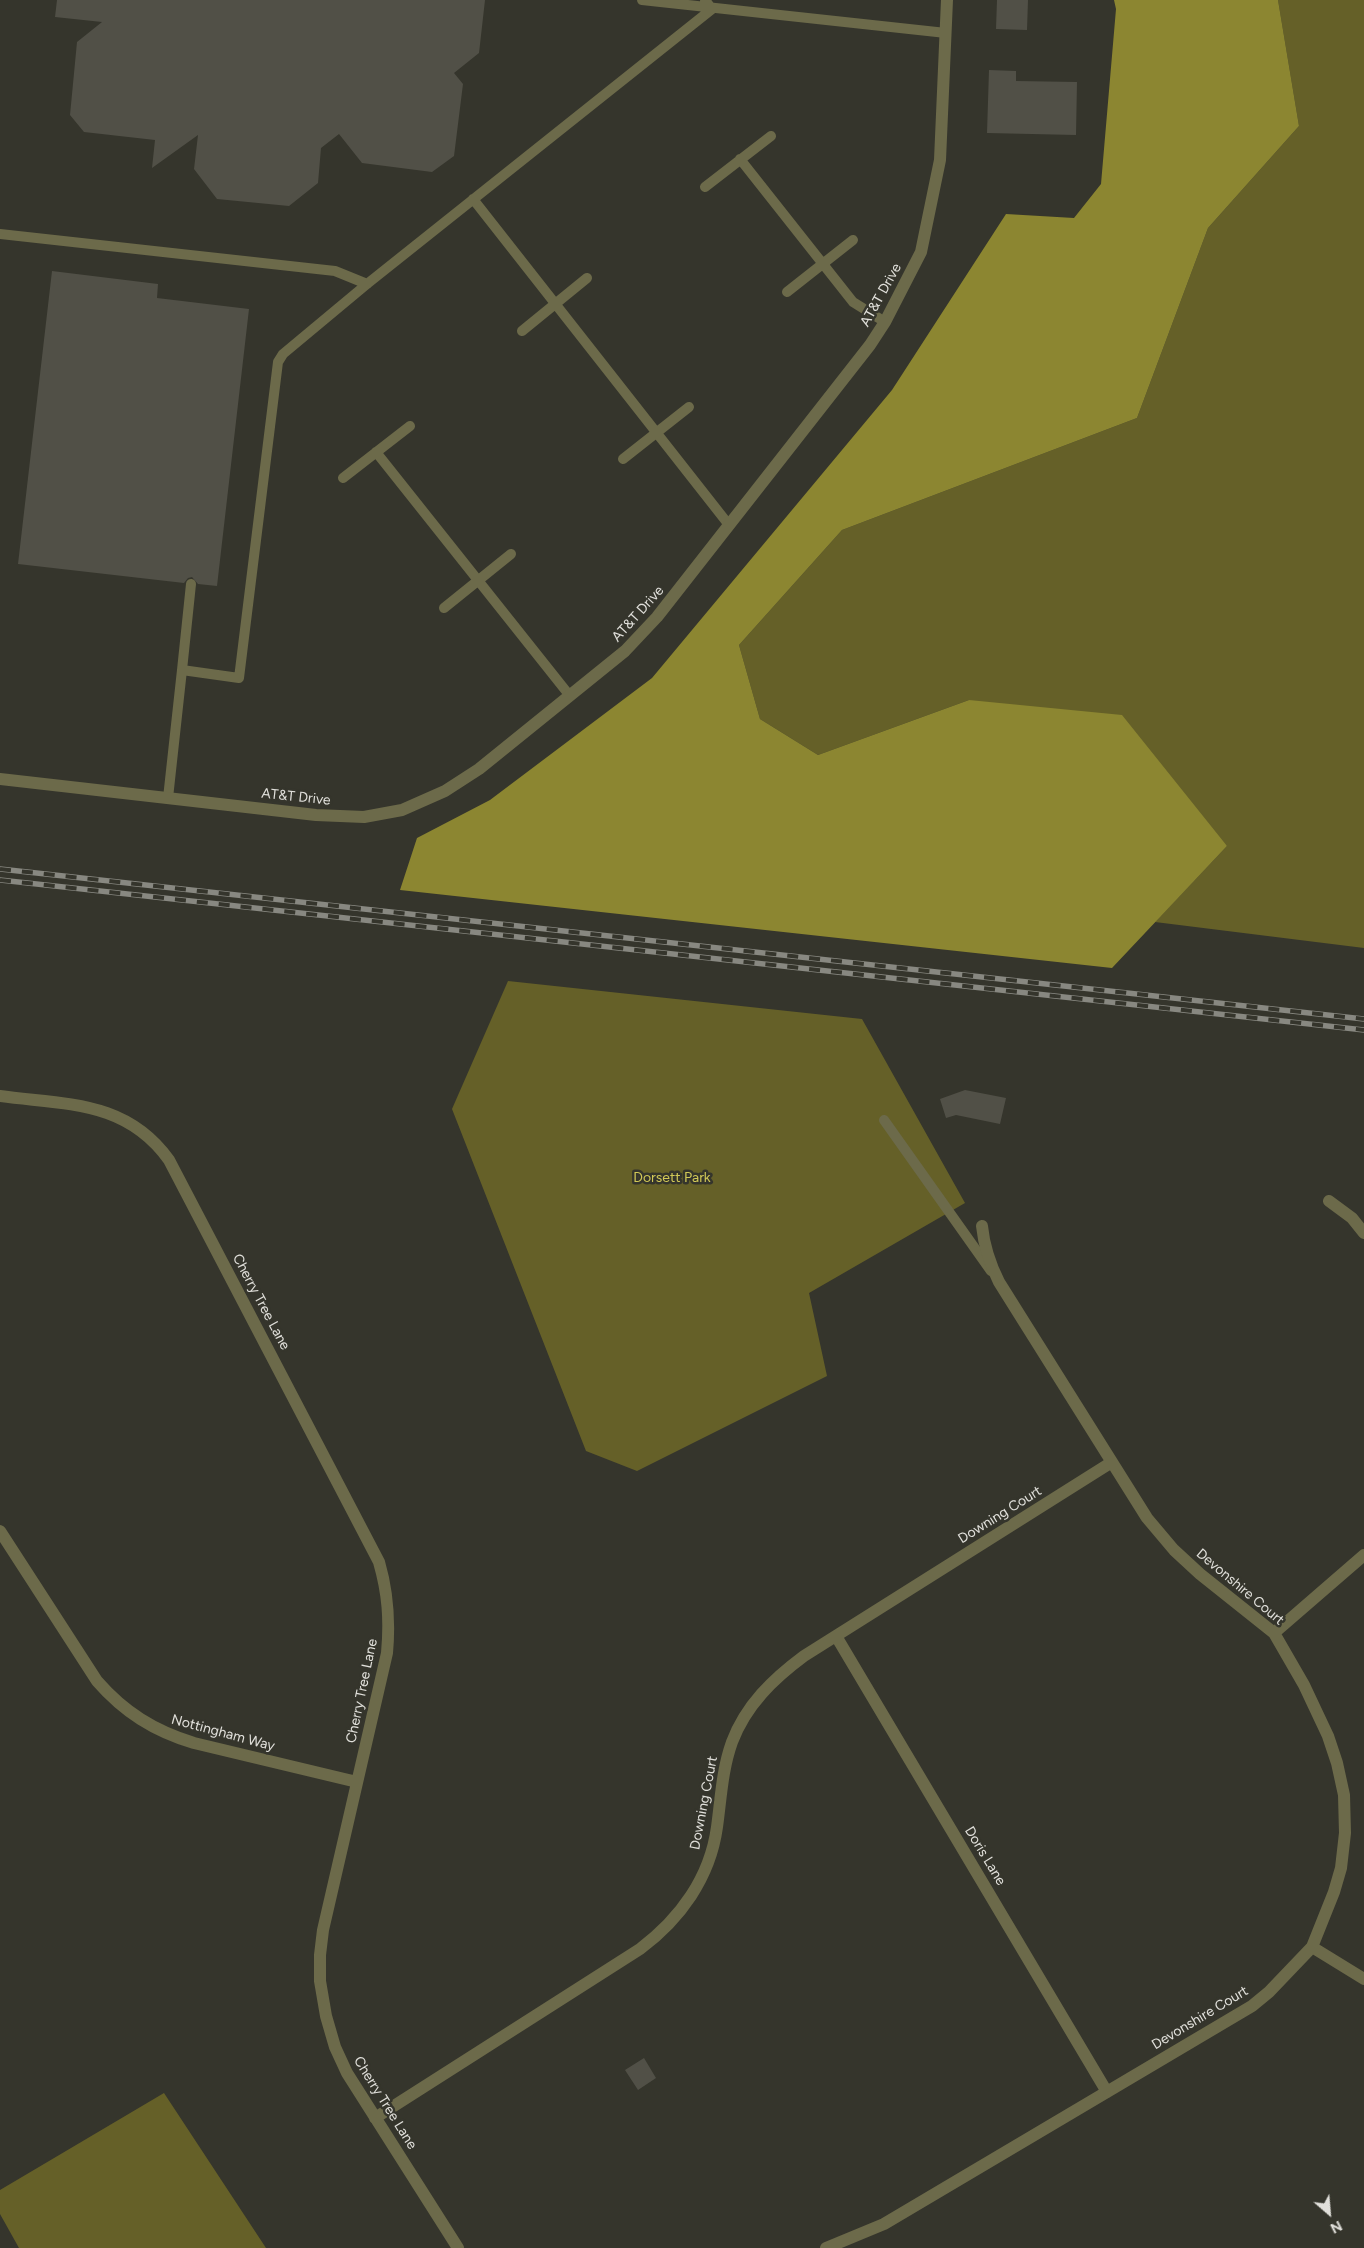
<!DOCTYPE html>
<style>
body{margin:0}
#map{position:relative;width:1364px;height:2248px;overflow:hidden;background:#35352c;font-family:Figtree,sans-serif}
canvas{display:block}
.north{position:absolute;left:1304px;top:2188px;width:50px;height:50px;-webkit-text-stroke:4px #35352c;paint-order:stroke;rotate:153deg;font-size:14px;font-weight:700;line-height:20px;text-align:center;color:#e1e0db}
.north::after{content:'';display:block;margin:auto;width:18px;height:22px;background:#e1e0db;clip-path:polygon(50% 0,100% 100%,50% 72%,0 100%)}
</style>
<div id="map">
<canvas width="1364" height="2248"></canvas>
<div class="north">N</div>
</div>
<script>
const c = document.querySelector('canvas').getContext('2d');
c.lineJoin = 'round';
function paint(path, color) {
  c.fillStyle = color;
  c.fill(path, 'evenodd');
}
function stroke(path, color, width, dash) {
  c.strokeStyle = color;
  c.lineWidth = width;
  c.lineCap = dash ? 'butt' : 'round';
  c.setLineDash(dash || []);
  c.stroke(path);
}
function label(font, color, halo, rows, align = 'center') {
  c.font = font + ' Figtree,sans-serif';
  c.lineWidth = 5;
  c.setLineDash([]);
  c.textBaseline = 'middle';
  c.strokeStyle = halo;
  c.fillStyle = color;
  for (const [text, x, y, turn = 0] of rows) {
    c.save();
    c.translate(x, y);
    c.rotate((+turn || 0) * Math.PI / 180);
    c.textAlign = isNaN(turn) ? turn : align;
    if (halo) c.strokeText(text, 0, 0);
    c.fillText(text, 0, 0);
    c.restore();
  }
}
paint(new Path2D(`
 M1278,0H1364V948L1155,922L1227,846L969,700L818,755L760,719L739,645L842,530L1137,418L1208,228L1299,126Z
 M508,981L862,1019L965,1203L809,1293L827,1376L637,1471L586,1451L452,1109Z
 M164,2093L266,2248H19L0,2214V2190Z`), '#656028');
paint(new Path2D(`
 M1114,0H1278L1299,126L1208,228L1137,418L842,530L739,645L760,719L818,755L969,700L1122,715L1227,846L1112,968L400,890L417,838L490,800L652,678L892,390L1006,214L1074,218L1101,184L1116,9Z`), '#8c8631');
paint(new Path2D(`
 M57,0H485L479,53L454,73L463,84L454,156L432,172L362,163L339,134L321,148L318,183L289,206L217,199L194,169L198,135L152,168L155,140L84,132L70,115L77,42L102,22L55,17Z
 M997,0H1028L1027,30L996,29Z
 M989,70L1016,71V81L1077,82L1076,135L987,133Z
 M52,271L158,284L157,298L249,309L217,586L198,584L192,577L188,578L184,583L18,564Z
 M965,1090L1006,1098L1000,1124L956,1115L946,1118L940,1099Z
 M644,2058L656,2078L638,2090L625,2070Z`), '#515047');
stroke(new Path2D(`
 M642,0L946,33
 M740,159L853,302L885,322
 M705,187L771,136
 M473,199L729,525
 M0,234L335,271L367,284
 M787,292L853,240
 M522,331L587,278
 M376,452L570,696
 M623,459L689,407
 M343,478L410,426
 M444,608L511,554
 M182,670L191,584
 M168,798L182,670L239,678L278,362L283,354L367,284L712,9L705,0
 M884,1120L991,1271`), '#6c6a4a', 10);
stroke(new Path2D(`
 M0,779L316,815L364,817L402,810L445,791L479,769L625,651L657,617L870,345L885,322L921,252L940,160L947,0
 M0,1096C66,1105 126,1100 169,1160L379,1562C388,1593 390,1620 387,1653L323,1930L320,1955V1981L326,2016L335,2047L347,2073L458,2248
 M1329,1201L1352,1218L1364,1233
 M0,1531L97,1681C124,1712 154,1731 194,1743L357,1782
 M1274,1633L1364,1555
 M836,1636L1107,2092
 M1312,1947L1364,1979
 M375,2118L640,1949C680,1919 710,1878 717,1827C721,1798 722,1770 732,1742C746,1705 773,1679 804,1656L1112,1462
 M826,2248L884,2224L1252,2006L1269,1992L1312,1947L1334,1892L1341,1868L1345,1833L1344,1795L1337,1763L1328,1736L1304,1685L1274,1633L1200,1574L1174,1550L1147,1518L999,1282C990,1264 984,1246 982,1226`), '#6c6a4a', 12);
const rail = new Path2D(`
 M0,869L1364,1019
 M0,880L1364,1030`);
stroke(rail, '#888881', 5.5);
stroke(rail, '#35352c', 4, [11]);
label('14px', '#e1e0db', '#35352c', [
 ["AT&T Drive",881,295,-61],
 ["AT&T Drive",638,614,-48],
 ["AT&T Drive",296,797,6],
 ["Cherry Tree Lane",261,1302,62],
 ["Downing Court",1000,1515,-32],
 ["Devonshire Court",1240,1587,40],
 ["Cherry Tree Lane",362,1691,-78],
 ["Nottingham Way",223,1733,15],
 ["Downing Court",704,1803,-79],
 ["Doris Lane",985,1856,59],
 ["Devonshire Court",1200,2018,-31],
 ["Cherry Tree Lane",385,2103,58]
]);
label('14px', '#d2c957', '#35352c', [
 ["Dorsett Park",672,1178]
]);
</script>
